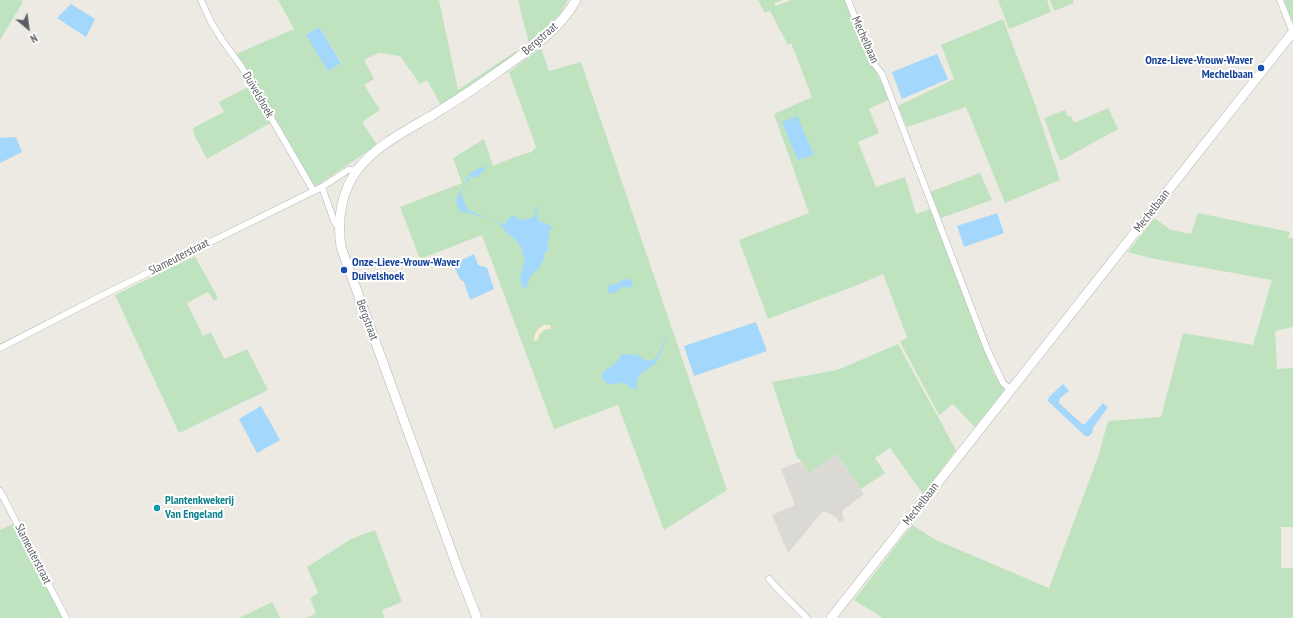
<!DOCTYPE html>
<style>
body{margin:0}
#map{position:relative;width:1293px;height:618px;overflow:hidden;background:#eceae2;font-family:"PT Sans Narrow",sans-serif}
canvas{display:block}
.north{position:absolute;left:8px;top:8px;width:40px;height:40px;-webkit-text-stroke:3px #fff;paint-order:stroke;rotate:151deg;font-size:11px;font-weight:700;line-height:16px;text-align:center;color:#5a5e62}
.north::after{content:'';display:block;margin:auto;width:14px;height:18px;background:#5a5e62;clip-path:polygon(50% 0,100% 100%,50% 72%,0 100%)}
</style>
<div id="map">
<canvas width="1293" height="618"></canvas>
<div class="north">N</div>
</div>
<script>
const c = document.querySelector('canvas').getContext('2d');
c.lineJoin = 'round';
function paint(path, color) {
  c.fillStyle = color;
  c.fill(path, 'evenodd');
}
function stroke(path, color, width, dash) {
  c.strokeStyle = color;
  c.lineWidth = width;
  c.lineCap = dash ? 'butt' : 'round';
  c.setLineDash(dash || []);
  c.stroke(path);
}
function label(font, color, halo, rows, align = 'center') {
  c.font = font + ' "PT Sans Narrow",sans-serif';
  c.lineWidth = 4;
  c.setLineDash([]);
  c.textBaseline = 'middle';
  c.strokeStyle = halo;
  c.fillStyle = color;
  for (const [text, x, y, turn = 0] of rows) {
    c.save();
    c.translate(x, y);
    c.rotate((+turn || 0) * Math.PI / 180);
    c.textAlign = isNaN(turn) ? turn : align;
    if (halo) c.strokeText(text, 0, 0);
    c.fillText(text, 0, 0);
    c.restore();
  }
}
paint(new Path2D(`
 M837,454L864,494L842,511L844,520L839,522L836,517L823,511L788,553L772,515L795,505L781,469L802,461L809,473Z`), '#dbd9d4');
paint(new Path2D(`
 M0,0H20L23,2L0,40Z
 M278,0H439L458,90L516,51L520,56L442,107L427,80L420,84L400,56L379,53L364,60L374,79L364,85L380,110L362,122L377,145L316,186L313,185L244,64L236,54L294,29ZM319,27L341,62L340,63L306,35Z
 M518,0H568L560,14L529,44Z
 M758,0H783L774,3L775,6L791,0H845L868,59L876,72L890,99L869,109L879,133L858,142L876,187L905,177L916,214L930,209L994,374L1005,389L975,427L953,404L939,415L900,342L907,337L883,274L860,284L768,319L739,240L809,213L774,114L812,97L791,43L788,45L770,11L765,13Z
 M998,0H1047L1051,12L1009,29Z
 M1050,0H1073L1074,3L1054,11Z
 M1284,0H1293V23Z
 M1003,19L1035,104L1060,180L1005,203L966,107L907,127L898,106L954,79L941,45Z
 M541,48L549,71L581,62L727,490L664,530L618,405L554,429L482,235L420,259L400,207L462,183L453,158L484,139L493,166L512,158L531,152L536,147L509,72Z
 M250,86L272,122L207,159L194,135L193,128L224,112L219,102Z
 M1108,108L1118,129L1060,161L1044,118L1065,110L1068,117L1071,116L1074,123Z
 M980,173L992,200L941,218L930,192Z
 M1198,213L1290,232L1288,238H1293V327L1275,331L1277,369L1293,368V527H1281V568H1293V618H883L854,600L912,525L936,540L1049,588L1098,457L1108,421L1161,417L1183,333L1253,345L1272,280L1150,258L1128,252L1154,218L1171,230L1191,234Z
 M195,256L218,298L214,301L208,292L187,303L203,336L211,332L224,359L247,349L268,390L179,433L115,295Z
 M898,344L956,450L923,494L890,448L875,458L885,473L861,489L837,454L809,473L802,461L797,458L772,382L837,370L882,351Z
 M15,523L66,618H0V530Z
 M375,530L402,602L382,610L385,618H306L316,613L310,598L318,593L307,567L351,539Z
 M272,602L280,618H239Z`), '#c0e3bf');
paint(new Path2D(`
 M544,325H550L551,328L550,329L544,330L539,335L538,340L534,341C533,335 538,328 544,325Z`), '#f8eed1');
paint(new Path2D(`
 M71,4L95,19L86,37L57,18Z
 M319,27L341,63L328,71L306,35Z
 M937,54L948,79L902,99L892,72Z
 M797,116L814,155L798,160L782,122Z
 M16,137L22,152L0,163V138Z
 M488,166V167C482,170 481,176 474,178L471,176L470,177C468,184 463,187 461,194L468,210L489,219L469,213L461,212C449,195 464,193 467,180L464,176L468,178L471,173L479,168H482Z
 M538,205L539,207L537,215L538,220L553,227L549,231L548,250L545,252L543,261L537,270L530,276L527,287L525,288L522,287L520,279L525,258C522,255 523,253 521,249C519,241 511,236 505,232L503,227L492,220L504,225L509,218L512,216H515L520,220C523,219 532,219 534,216C536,213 535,209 538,205Z
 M997,213L1004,233L964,247L957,226Z
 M474,254L478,265L487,268L494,289L470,300L464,282L460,279L453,264Z
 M627,279C630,279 633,281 633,285L632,287L628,288L624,286L613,294L608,292V287L609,285L619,283L621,280Z
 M756,322L767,351L694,376L684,346Z
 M666,338H667L656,363L642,373L639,376L637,382V390L631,388L624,383L609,384C604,382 600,377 603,372C611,367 617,362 622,354L637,355L647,361L653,360L657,356Z
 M1063,384L1069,391L1060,398L1059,403L1082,424H1085L1103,403L1108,407L1093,428L1092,433L1089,436H1085L1048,401L1049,397Z
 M261,406L280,440L257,453L239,419Z`), '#a3d7fb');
const street = new Path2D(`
 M201,0L211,22L222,40L241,66L313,190
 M848,0L872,61L882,74L987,349L1003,383L1010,389
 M1280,0L1293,33
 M322,187L334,221L339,228
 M0,348L103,295L322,187L348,170L359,169
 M0,491L66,618
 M769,579C781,593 794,605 807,618`);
const secondary = new Path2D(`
 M477,618L459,572L341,247C337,220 341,191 358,169C377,145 405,131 431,116C454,102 477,87 499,71C527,51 559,31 576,0
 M831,618L1293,32`);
stroke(street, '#b2b5b9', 7);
stroke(secondary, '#b1b5b9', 10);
stroke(street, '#fff', 6);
stroke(secondary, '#fff', 9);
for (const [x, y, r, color] of [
 [1261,68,4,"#1a4fb4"],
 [344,270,4,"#1a4fb4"],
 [157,508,4,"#0f9aa8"]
]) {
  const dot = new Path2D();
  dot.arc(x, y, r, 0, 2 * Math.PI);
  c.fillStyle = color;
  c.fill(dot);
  stroke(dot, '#fff', 1.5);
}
label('12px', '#5a5e62', '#fff', [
 ["Bergstraat",540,39,-41],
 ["Mechelbaan",865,40,66],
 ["Duivelshoek",258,95,60],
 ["Mechelbaan",1152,211,-52],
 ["Slameuterstraat",179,257,-27],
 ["Bergstraat",367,320,70],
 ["Mechelbaan",921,504,-52],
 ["Slameuterstraat",33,554,63]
]);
label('bold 12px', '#164399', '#fff', [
 ["Onze-Lieve-Vrouw-Waver",1253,61],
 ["Mechelbaan",1253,75],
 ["Onze-Lieve-Vrouw-Waver",352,263,"left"],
 ["Duivelshoek",352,277,"left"]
], 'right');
label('bold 12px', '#0d838f', '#fff', [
 ["Plantenkwekerij",165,501],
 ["Van Engeland",165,515]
], 'left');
</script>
